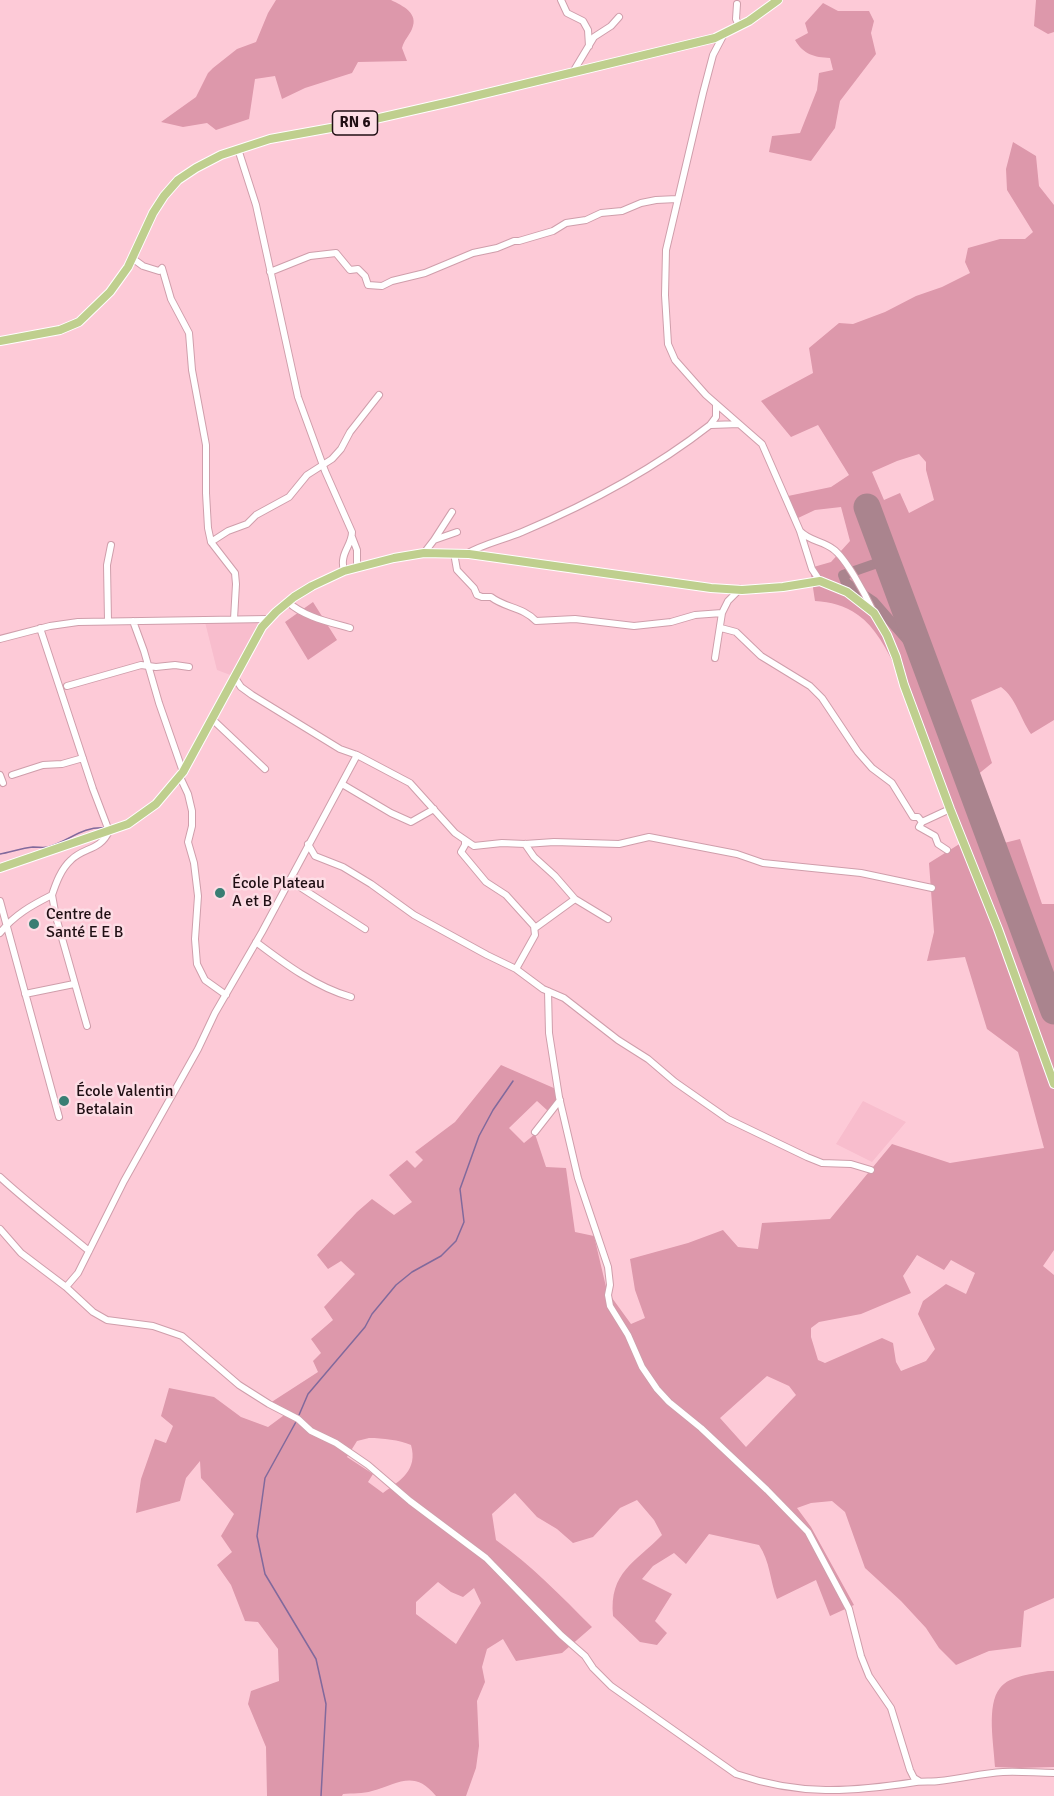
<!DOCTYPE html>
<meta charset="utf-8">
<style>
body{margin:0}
canvas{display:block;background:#fdcad7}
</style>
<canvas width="1054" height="1796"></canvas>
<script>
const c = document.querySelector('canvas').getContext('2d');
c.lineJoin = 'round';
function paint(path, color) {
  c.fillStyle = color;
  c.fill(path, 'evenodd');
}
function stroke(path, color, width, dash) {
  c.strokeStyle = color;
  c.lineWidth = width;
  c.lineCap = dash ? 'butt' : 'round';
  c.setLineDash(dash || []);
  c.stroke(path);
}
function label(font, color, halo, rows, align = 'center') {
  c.font = font + ' Signika,sans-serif';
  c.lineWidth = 5;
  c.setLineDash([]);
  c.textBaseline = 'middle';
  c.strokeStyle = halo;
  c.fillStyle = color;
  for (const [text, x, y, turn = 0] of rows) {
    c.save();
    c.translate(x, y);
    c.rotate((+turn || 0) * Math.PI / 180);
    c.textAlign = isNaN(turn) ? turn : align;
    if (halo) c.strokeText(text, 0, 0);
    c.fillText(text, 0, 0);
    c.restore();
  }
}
paint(new Path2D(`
 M263,621L233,676L217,670L205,622Z
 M863,1101L906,1122L872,1162L836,1144Z`), '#f8bdcd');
paint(new Path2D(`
 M276,0H391C403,6 419,13 412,29C409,36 404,40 402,48L407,61L358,62L352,73L305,88L282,99L275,76L255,79L249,119L216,130L207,123L183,127L161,122L196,97L208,73L213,68L237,49L256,42L268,13Z
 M1036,0H1054V32L1048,34L1034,26Z
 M823,3L838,11H869L874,21L871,33L876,54L840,101L835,128L811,161L769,152L772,136L800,133L817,90L819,73L833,70L830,58C814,57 804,55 795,40L808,33L805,23Z
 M1013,142L1036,156L1039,186L1054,205V720L1031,734C1020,718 1016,698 1001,687L971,700L992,763L976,776L1004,843L1020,839L1042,904H1054V1250L1043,1266L1054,1275V1598L1024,1611L1021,1647L989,1651L956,1665L939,1648L926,1628L901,1601L865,1568L845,1512L832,1501L811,1503L797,1508L811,1527L854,1605L830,1616L816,1580L777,1599C770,1581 770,1561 759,1545L709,1534L686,1564L674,1553L653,1566L642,1579L672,1594L655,1621L667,1633L657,1645L640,1642L613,1616C609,1572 635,1563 662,1535L654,1520L637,1500L620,1508L593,1537L573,1543L557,1529L537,1517L515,1493L492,1514L496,1540C531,1565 561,1596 592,1627L562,1653L516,1661L503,1639L487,1649L482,1667L485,1682L477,1701L479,1746L476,1768L466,1796H436C414,1769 398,1784 372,1791C363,1794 352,1793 343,1794L342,1796H267L266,1747L248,1704L251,1691L279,1681L278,1649L258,1622L245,1621L231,1585L217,1565L232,1552L221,1536L234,1514L201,1478L200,1461L186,1478L180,1501L136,1513L141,1479L155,1439L166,1443L173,1426L161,1416L169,1388L214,1397L241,1417L268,1427L287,1413L270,1403L318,1372L313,1361L321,1353L311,1339L333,1320L324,1307L355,1274L341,1261L328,1269L317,1255L357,1212L372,1199L394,1215L412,1202L389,1175L407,1160L415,1168L423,1160L415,1152L455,1122L501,1065L556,1089L558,1099L548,1111L537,1101L509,1128L524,1143L535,1134L546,1167L566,1168L575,1232L594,1236L607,1291L631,1324L645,1318L635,1290L630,1259L688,1243L723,1230L738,1247L758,1249L762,1223L830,1219L892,1144L950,1163L1044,1148L1018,1052L987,1029L965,957L927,961L934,932L929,863L961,843C949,810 936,777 924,744C910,706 891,638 858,615C844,605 831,602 815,601L810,568L831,562L850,541L841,507L815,510L796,519L788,496L831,487L849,475L818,425L791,437L761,401L813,373L809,348L839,323L853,324L885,312L916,296L942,287L970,273L965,262L968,248L1000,239H1025L1033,232L1007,190L1006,169ZM919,454L926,462V470L934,500L909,513L900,493L884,500L872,472L897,461ZM917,1255L944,1270L951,1260L975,1273L966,1294L946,1284L923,1301L918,1314L935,1349L926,1361L901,1371L896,1362L893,1343L882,1338L825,1363L818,1360L811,1337V1328L819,1322L861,1314L911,1293L903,1276ZM767,1376L789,1386L796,1395L746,1447L720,1418ZM369,1438C383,1438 399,1440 411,1445C418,1470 401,1480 383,1493L368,1482L373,1474L347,1457L357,1441ZM438,1582L451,1592L463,1597L474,1588L481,1603L456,1644L416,1614V1602Z
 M313,602L337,640L308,660L285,622Z
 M1048,1671H1054V1767L1019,1768L995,1767C994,1745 986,1705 1000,1688C1010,1675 1034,1674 1048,1671Z`), '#dd98ab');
stroke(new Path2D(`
 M0,854C11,852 22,848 33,847C39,847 43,848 48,847C70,841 81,826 106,828
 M299,1415L308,1394L365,1327L372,1314L396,1285L412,1272L441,1256L456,1241L464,1222L460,1189L479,1136L493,1110L513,1081
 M297,1420L265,1478L257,1536L265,1574L316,1659L326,1704L321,1796`), '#81699c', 1.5);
stroke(new Path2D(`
 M886,560L843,575L846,583L874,602L922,657`), '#aa848e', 10);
stroke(new Path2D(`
 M867,507L1054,1011`), '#aa848e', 27);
const minor = new Path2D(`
 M561,0L567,13L583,21L588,30L589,46
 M737,4L736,19L739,26
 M724,34L713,55L703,93L666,250L665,295L668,344L675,360L706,395L762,444L800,531L812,569L820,581
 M573,72L594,37L611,26L619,17
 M238,149L256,205L298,397L325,471L352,532C352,546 339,553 344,571
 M132,258L143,266L159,271L162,268L171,299L189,333L192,370L206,445V493L208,528L211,542L235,573L236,584L234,619
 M270,272L310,256L336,253L350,270L358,269L365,276L368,285L382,286L392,281L425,273L473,253L497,248L514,241H519L553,231L566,223L586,220L601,213L622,211L641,203L656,200L677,199
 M711,425L739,424
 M452,512L434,540L457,532
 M800,531C809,541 823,541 833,549C846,558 866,596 873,611
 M352,537L357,550V568
 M211,542L228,531L247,524L256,515L289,497L307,475L332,459L341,449L350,432L379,395
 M424,553L434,540
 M454,553L457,570L474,588L477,595L482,597H491C505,608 523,607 536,621L575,619L634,626L671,622L695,615L722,613
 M466,554C483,544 503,540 522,532C586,505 655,468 710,425L716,417V405
 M288,602C304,617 329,622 350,628
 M108,621L107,565L111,545
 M133,621L144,651L159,703L183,772
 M721,628L736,632L761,656L810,686L822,698L858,752L872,768L892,783L913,817H918L922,822L919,827L935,836L938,844L947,850
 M0,639L50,626L78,622L268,619
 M715,658L722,613L728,601L740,589
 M235,678L241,687L252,695L340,749L357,755L410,783L455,833L474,846L502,843L525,844L554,842L619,844L649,837L737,854L763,863L861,873L932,888
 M67,686L141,665L156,667L175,665L189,667
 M212,719L265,769
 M0,775L3,783
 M12,775L43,765L62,764L83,758
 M180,777L188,794L192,811V826L188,842L194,863L198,896L195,939L197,964L205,980L226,995
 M342,784L391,813L411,822L434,809
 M922,822L950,809
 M465,840V845L461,852L486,882L506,895L534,926L535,935L516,969
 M308,844L315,856L343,867L371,884L414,915L487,955L516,969L543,989L564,998L618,1040L648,1059L675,1082L728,1119L807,1157L822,1163L851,1164L871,1170
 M525,844L534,857L555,876L575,899L608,919
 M289,880L365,929
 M52,895L56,917L87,1026
 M0,901L59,1117
 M535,928L575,899
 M0,933C14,915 32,905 52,895C56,883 61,869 71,860C84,847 100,851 109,831L93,789L40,628
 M256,942C285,964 316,987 351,997
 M548,991L549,1033L559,1097L578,1178L608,1267L610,1285L608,1295L610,1306L628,1335L642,1367L657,1389L669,1402L701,1428L767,1490L808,1532L849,1609L861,1656L869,1676L891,1708L910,1770L914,1778L919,1781
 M25,994L74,984
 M535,1132L560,1100
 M0,1177C28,1203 59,1226 89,1251
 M0,1229L21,1253L66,1287L93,1312L107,1320L153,1326L182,1336L239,1385L269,1404L298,1419L311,1431L336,1443L368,1465L410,1501L486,1558L561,1635L585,1656L593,1668L611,1686L736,1774C800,1796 851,1792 916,1782C924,1781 932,1782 939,1781C961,1779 982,1773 1003,1772C1020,1771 1037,1773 1054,1773
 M66,1287L78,1273L124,1181L198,1049L215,1013L262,932L357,755`);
const major = new Path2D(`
 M0,341L60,330L79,322L110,292L128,267L153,213L164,196L178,180L196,168L221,155L270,139L353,124L450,102L715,38L749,21L778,0
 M0,868L128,824L156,804L183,772L262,627L276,612L294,597L312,586L344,571L394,558L424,553L469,554L711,588L742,590L783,587L820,581L847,592L874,613L887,635L896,657L904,685L950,809L998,929L1054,1084`);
stroke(minor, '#cf9eab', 8);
stroke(major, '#fff', 10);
stroke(minor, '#fff', 6);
stroke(major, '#bfcf8e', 8);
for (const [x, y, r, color] of [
 [220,893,6,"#397e73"],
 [34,924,6,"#397e73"],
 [64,1101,6,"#397e73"]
]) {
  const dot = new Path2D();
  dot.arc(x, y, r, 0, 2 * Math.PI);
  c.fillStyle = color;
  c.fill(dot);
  stroke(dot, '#fddde5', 2);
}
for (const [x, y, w] of [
 [355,123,45]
]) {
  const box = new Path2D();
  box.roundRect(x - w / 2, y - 12, w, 24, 4.5);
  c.fillStyle = '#fddde5';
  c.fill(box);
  stroke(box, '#200f14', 1.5);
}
label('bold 15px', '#200f14', null, [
 ["RN 6",355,123]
]);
label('16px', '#200f14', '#fddde5', [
 ["École Plateau",232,884],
 ["A et B",232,902],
 ["Centre de",46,915],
 ["Santé E E B",46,933],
 ["École Valentin",76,1092],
 ["Betalain",76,1110]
], 'left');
</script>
